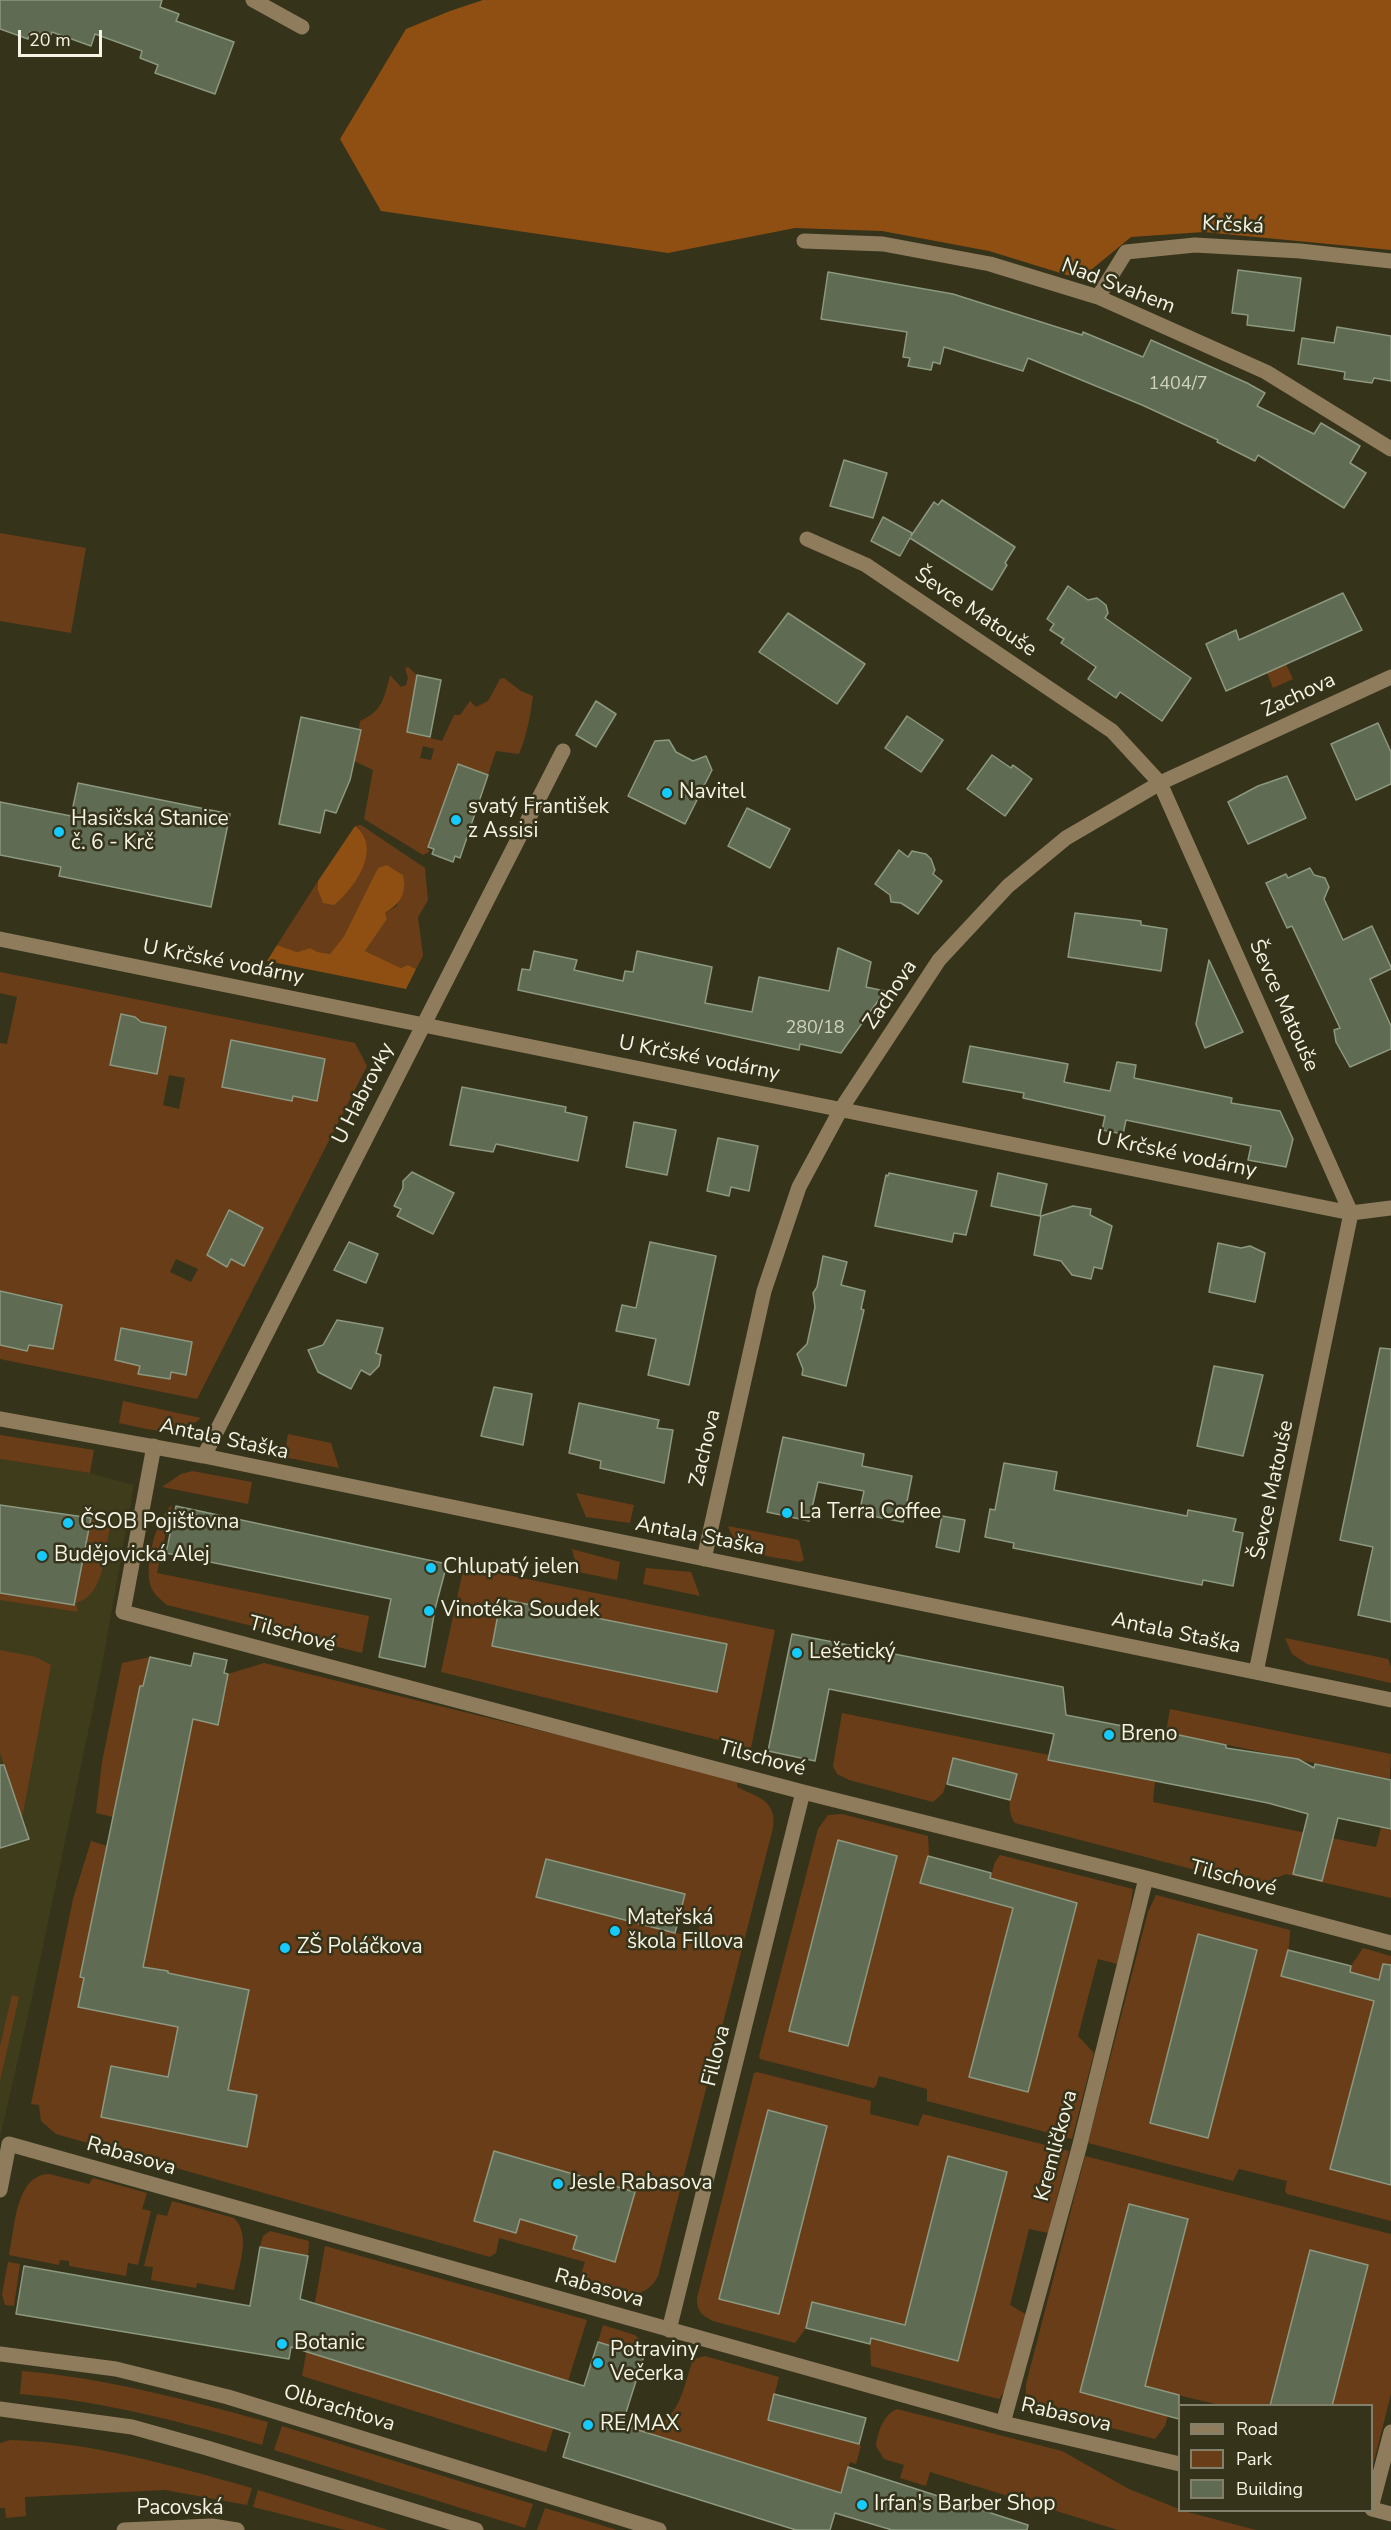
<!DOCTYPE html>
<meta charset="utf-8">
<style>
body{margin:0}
#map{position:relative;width:1391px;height:2530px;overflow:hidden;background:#35331a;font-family:"Nunito Sans",sans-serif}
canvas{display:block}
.legend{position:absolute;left:1178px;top:2404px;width:195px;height:108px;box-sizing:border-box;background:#35331a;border:2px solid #82806b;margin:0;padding:8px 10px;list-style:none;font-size:18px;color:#f5f4e5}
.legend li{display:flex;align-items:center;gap:12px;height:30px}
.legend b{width:30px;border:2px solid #82806b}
.scale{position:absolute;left:18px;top:30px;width:84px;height:27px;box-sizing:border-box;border:3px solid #f5f4e5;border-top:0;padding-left:8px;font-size:18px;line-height:21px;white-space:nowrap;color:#f5f4e5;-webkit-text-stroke:4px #35331a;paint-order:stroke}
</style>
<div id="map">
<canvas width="1391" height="2530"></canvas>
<ul class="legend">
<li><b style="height:8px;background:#8f7c5d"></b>Road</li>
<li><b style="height:16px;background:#6a3d19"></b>Park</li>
<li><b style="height:16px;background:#5f6b52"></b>Building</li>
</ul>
<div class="scale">20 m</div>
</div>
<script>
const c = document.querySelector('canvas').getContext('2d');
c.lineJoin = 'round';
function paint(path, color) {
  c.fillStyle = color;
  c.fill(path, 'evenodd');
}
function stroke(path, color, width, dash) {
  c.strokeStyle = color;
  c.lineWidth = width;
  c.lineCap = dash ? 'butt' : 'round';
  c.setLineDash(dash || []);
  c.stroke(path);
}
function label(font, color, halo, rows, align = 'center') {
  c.font = font + ' "Nunito Sans",sans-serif';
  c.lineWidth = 5;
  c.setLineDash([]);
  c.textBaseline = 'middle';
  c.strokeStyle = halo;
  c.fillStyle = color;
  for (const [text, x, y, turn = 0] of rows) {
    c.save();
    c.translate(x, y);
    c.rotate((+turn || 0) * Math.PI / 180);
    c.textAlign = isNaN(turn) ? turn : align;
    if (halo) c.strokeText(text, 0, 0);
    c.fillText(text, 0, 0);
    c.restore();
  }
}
paint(new Path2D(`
 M0,1459L90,1473L134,1485L101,1671L31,2003L0,2138Z`), '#3e3c1b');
paint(new Path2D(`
 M0,533L86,548L71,633L0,621Z
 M1260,656L1278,668L1286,664L1293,679L1273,688Z
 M408,667L417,675L407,732L442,741L454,715H460L470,701L476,707L488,701L500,679L504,678L521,691L533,696C530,717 527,735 519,754L496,751L488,775L459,765L428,847L429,852L423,855L364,819L373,770L354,761L360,721C383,711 384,698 390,675L401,687L406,685L408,678L405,668ZM423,746L434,749L431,760L420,758Z
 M361,825L425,868L428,900L418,917L423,956L416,969L408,965L401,968L365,951L387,919L385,913L397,906L403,875L387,865L378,869L344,936L330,954L318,952L310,948L297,952L277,945L318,881V890L359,829L355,826Z
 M0,972L355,1043L367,1066L197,1399L0,1359V1346L3,1338L15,1340L14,1348L27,1351L29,1343L53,1346L62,1309L57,1302L0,1291V1043L7,1044L17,997L0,993ZM128,1015L140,1021L166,1027L157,1069L110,1064L120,1018ZM231,1040L325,1059L317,1101L293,1096L291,1101L223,1087ZM169,1075L185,1078L179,1109L163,1105ZM229,1210L263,1228L244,1266L231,1259L227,1266L207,1255ZM176,1259L198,1269L191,1282L170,1272ZM121,1328L192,1342L186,1375L171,1372L170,1379H166L139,1374L140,1366L115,1360Z
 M123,1401L201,1418C177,1439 147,1429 119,1423Z
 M288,1434L331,1443L339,1468L284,1457Z
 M0,1435L94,1450L90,1473L0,1459Z
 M192,1471L252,1482L248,1504L162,1487L181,1474Z
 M576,1493L634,1505L630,1523L586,1517Z
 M172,1505L157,1573L369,1616L362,1653L167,1605C160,1599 152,1593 150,1584C145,1563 156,1518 172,1505Z
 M91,1519L107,1523L110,1528C104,1552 105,1595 76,1603L78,1612L0,1600V1593L74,1605Z
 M728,1526L799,1540L804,1560L800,1562C773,1556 738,1557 728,1526Z
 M572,1549L620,1562L617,1580L578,1572Z
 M464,1566L775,1630L751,1748L441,1672ZM501,1599L727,1644L718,1692L492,1646Z
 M646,1568L691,1572L700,1596L643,1584Z
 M1285,1638L1388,1659L1391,1667V1683L1307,1664L1292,1654Z
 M0,1650L36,1657L51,1665L22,1818L0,1753Z
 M150,1657L143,1686H140L113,1817L96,1813L102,1762L122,1663Z
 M264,1663L738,1779L737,1787C756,1797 777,1799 773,1828L658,2276C643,2307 607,2291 582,2284L580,2277L585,2262L499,2238L496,2253L490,2257L56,2134L41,2121L39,2105L31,2104L73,1899L91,1841L108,1846L80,1977L84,1978L78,2007L157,2023L185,1993L168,2077L112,2066L101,2117L247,2147L257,2096L228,2090L249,1990L168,1974V1971L143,1966L193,1719L218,1724L228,1674ZM545,1859L685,1894L679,1918L700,1924L696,1938L536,1897ZM494,2151L615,2261L577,2236L520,2219L516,2233L474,2221Z
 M1170,1709L1391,1754L1390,1779L1166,1732Z
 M842,1713L1049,1755L1048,1760L1155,1781L1153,1802L1376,1847L1381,1828L1391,1830V1898L1286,1874L1263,1883L1253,1885L1015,1823C1004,1808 1013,1790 1017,1774L954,1758L943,1793L933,1802L849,1780L837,1774L833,1766ZM1300,1847L1322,1881L1293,1874Z
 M842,1814L928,1836L929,1853L921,1883L984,1900L995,1862L1000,1855L1133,1889L1129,1915L1117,1964L1098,1959L1078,2036L1094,2053L1072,2139L927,2101V2089L879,2076L876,2086L873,2088L760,2059L759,2056L818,1829L828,1815ZM1018,1887L1028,2092L969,2077Z
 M1156,1895L1290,1930L1289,1946L1281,1976L1344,1993L1351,1966L1363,1948L1391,1956V1983L1379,1980L1330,2169L1389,2185L1391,2177V2221L1287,2194L1285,2191L1287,2181L1239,2169L1233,2181L1088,2143L1148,1912ZM1198,1935L1257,1950L1208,2138L1150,2123Z
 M12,1995L19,1997L0,2081V2046Z
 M757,2072L871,2101L870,2114L918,2126L923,2114L1069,2151L1048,2233L1029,2229L1010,2305L1027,2315L1007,2387L999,2399L871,2366L870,2344L876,2318L812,2302L806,2328L795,2343L713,2321C702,2316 696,2310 697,2298L754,2073ZM768,2110L827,2126L778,2314L720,2299ZM948,2157L1007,2172L958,2361L900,2346Z
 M1085,2156L1391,2234V2394L1372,2469V2406L1332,2405L1368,2265L1310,2250L1270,2405H1219L1174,2394L1165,2426L1155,2439L1025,2406L1026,2384ZM1129,2204L1188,2219L1164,2313L1080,2392Z
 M49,2174L89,2184L93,2178L147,2193L142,2209L151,2211L138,2265L128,2263L126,2276L69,2266V2261L60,2260L59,2265L9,2255C15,2229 15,2175 49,2174Z
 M172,2201L234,2218C252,2235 238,2269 234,2290L197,2283L196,2288L151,2280L153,2267L144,2266L157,2214L167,2216Z
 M270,2231L309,2241L308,2256L260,2247L263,2236Z
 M325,2246L587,2320L546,2452L302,2376Z
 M8,2262L20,2264L14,2306L5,2305L2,2294Z
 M603,2325L635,2335L644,2344V2356L598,2342Z
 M705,2356L779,2377L768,2420L859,2444L861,2446L856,2464L850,2462L841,2493L622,2425L623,2423C674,2440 680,2400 692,2362L697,2358Z
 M22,2371C106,2378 187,2400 268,2422L262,2445C183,2422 102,2401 20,2394Z
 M897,2409L1062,2451L1129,2489L1179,2509L1180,2510L1256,2530H1118L930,2472L926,2486L900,2478L904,2465L884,2459L876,2446C878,2431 883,2415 897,2409Z
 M282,2426L533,2504L525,2528L274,2450Z
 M10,2440C93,2442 173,2466 252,2488L247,2505L165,2490L25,2497L26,2516L6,2518L5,2508H0V2443Z
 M258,2490L388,2530H345L253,2507Z
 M545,2508L617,2530H537Z`), '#6a3d19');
paint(new Path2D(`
 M483,0H1391V250L1204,232L1131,237L1080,279L989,251L882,231L795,228L668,253L381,211L340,139L406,29L450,11Z
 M355,826C383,848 355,888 334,905L323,903L318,890V881Z
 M387,865L403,875C407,893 401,903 385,913L387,919L365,951L401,968L408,965L416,969L406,989L267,961L277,945L297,952L310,948L318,952L330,954L344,936L378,868Z`), '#8f4f13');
const building = new Path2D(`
 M0,0H162L160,7L179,14L176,21L234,42L215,94L155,73L158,65L140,58L142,51L95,34L91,46L52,32L49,39L30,32L28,39L0,29Z
 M1238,270L1301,278L1294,331L1247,325L1248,315L1232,313Z
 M828,272L953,294L1082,335L1083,332L1143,357L1151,340L1247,383L1265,393L1257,406L1314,434L1321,423L1360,446L1350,463L1366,473L1344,508L1258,455L1255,461L1217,442L1218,440L1142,405L1028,358L1023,371L944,347L940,364L933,362L931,370L908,366L910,358L903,357L907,332L821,319Z
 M1337,327L1391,336V381L1374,378L1372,383L1344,379L1345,372L1298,364L1302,338L1334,343Z
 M844,460L887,473L873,518L830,506Z
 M942,500L1015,547L1005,563L1007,565L992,590L910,538L900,556L871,541L883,517L912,533L911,536L934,502L938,505Z
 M1068,586L1088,600L1097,598L1106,605L1108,613L1105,618L1191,678L1162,721L1120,692L1116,698L1088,679L1096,667L1061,643L1064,639L1050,630L1054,624L1047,619Z
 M1343,593L1362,630L1226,691L1206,644L1236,630L1239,640Z
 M788,613L865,664L837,704L759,652Z
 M417,675L441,680L430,737L407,732Z
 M596,701L616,714L596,747L576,735Z
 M907,716L943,740L921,772L885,748Z
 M301,717L361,730L350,780L336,813L325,810L320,833L279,824Z
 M1378,723L1391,752V784L1356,800L1331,744Z
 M669,740L676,752L693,761L706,756L712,770L685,824L628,796L655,741Z
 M992,755L1011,768L1013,765L1032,779L1005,816L967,789Z
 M458,764L488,775L460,858L455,856L453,862L432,854L434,849L428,847Z
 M1287,776L1306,818L1248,844L1228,802L1258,786Z
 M78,783L230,814L211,907L59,876L61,867L0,855V802L71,816Z
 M747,808L790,829L770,868L728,846Z
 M899,850L908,857L912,851L926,854L931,859L935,870L933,874L942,881L918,914L901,903L891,902L890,895L875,884Z
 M1310,868L1314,875L1325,878L1329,887L1324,899L1343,940L1372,926L1391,967V969L1370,979L1391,1026V1049L1350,1067L1336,1042L1334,1030L1340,1028L1292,926L1287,928L1266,883L1286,874L1288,878Z
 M1075,913L1141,921V925L1167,929L1161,971L1068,957Z
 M838,948L871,962L866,987L885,991L841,1053L800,1044L799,1050L518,990L522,969L530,970L534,951L577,960L574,970L623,981L625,971L633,972L637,951L712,967L705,1003L752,1012L759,977L829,991Z
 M1209,960L1243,1032L1205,1048L1196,1024Z
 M121,1014L135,1017L141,1022L166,1027L157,1074L110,1065Z
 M231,1040L325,1059L317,1101L293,1096L292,1101L222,1087Z
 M970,1046L1068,1064L1064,1082L1110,1091L1117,1062L1136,1065L1134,1078L1232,1098L1231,1103L1280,1111L1293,1139L1286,1167L1248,1160L1251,1146L1126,1120L1123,1134L1102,1130L1105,1116L1023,1098L1024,1093L963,1082Z
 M462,1087L566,1107L565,1112L587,1117L578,1161L496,1144L493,1152L450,1145Z
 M634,1122L676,1130L667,1175L626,1167Z
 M718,1138L758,1146L749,1191L731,1187L729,1196L707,1191Z
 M412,1172L454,1193L433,1234L397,1216L401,1209L394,1206L403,1188V1181Z
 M889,1173L977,1191L966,1235L954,1233L952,1242L875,1226L886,1175L888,1176Z
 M998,1173L1047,1184L1040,1216L991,1206Z
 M1073,1206L1091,1209L1090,1215L1112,1226L1102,1269L1094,1267L1091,1279L1072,1275L1061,1261L1034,1255L1041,1216Z
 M229,1210L263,1228L244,1266L231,1259L227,1267L207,1255Z
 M349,1242L378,1254L366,1283L334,1270Z
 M650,1242L716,1256L689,1385L648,1375L656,1339L616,1331L622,1305L636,1308Z
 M1218,1243L1241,1248L1250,1246L1265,1253L1255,1302L1209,1292Z
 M823,1256L847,1262L841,1285L865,1291L861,1309L864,1310L846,1386L802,1375L803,1369L797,1354L807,1344L815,1307L813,1293L817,1287Z
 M0,1291L62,1305L53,1349L29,1345L27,1351L0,1345Z
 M337,1320L383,1328L376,1353L381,1355L379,1366L370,1375L361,1370L351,1389L318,1372L308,1350L323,1345Z
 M121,1328L192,1342L186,1375L171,1372L170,1379L138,1374L140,1366L115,1360Z
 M1380,1348L1391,1349V1622L1358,1615L1373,1547L1340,1540Z
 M1214,1366L1263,1375L1243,1456L1197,1446Z
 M494,1387L532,1394L523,1445L481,1436Z
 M579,1403L659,1420L657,1428L673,1430L664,1483L600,1468L601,1461L569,1453Z
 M783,1437L864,1454L862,1466L912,1476L903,1522L862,1514L863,1509H860L864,1491L818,1482L809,1521L767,1512Z
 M1004,1463L1057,1472L1054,1490L1187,1516L1188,1510L1236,1519L1233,1531L1243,1533L1233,1586L1203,1580L1202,1585L1013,1548L1014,1543L985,1537L990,1509L995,1510Z
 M0,1505L91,1518L74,1605L0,1593Z
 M176,1506L447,1564L435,1609L425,1667L379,1657L391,1599L166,1553Z
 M942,1516L965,1520L959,1552L936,1547Z
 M501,1599L727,1644L717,1692L492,1646Z
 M792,1634L1063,1687L1066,1715L1164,1734L1165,1732L1226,1745V1748L1298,1759L1314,1768L1315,1764L1391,1780V1829L1338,1818L1322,1881L1293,1874L1308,1814L1268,1803L1048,1760L1054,1734L829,1689L815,1761L768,1751Z
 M194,1653L227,1660L224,1673L228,1674L218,1725L193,1719L143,1967L168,1971V1973L249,1990L228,2090L257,2095L247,2147L101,2117L111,2066L168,2077L178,2027L78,2007L84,1978L80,1977L140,1686H143L150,1657L191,1666Z
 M953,1758L1017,1774L1010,1800L947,1784Z
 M0,1765H4L29,1839L0,1848Z
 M838,1840L897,1856L848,2046L789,2031Z
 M928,1856L991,1873L990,1878L1077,1903L1028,2092L969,2077L1013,1908L920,1883Z
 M546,1859L685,1894L675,1933L536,1897Z
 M1198,1934L1257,1950L1208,2138L1150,2123Z
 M1288,1950L1351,1966L1350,1972L1379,1980L1383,1964L1391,1965V2185L1330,2169L1374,2001L1281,1976Z
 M768,2110L827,2126L779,2314L719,2299Z
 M494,2151L635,2192L615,2262L573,2249L577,2236L520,2219L516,2233L474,2221Z
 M948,2156L1007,2172L958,2361L871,2338L870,2344L806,2328L812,2302L905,2325Z
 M1129,2204L1188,2219L1145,2386L1179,2395V2419L1080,2392Z
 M260,2247L308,2256L300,2299L584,2386L598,2342L644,2356L622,2425L841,2493L848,2467L1028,2525L1027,2530H892L835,2513L830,2530H796L563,2457L570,2433L291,2347L289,2359L16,2314L24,2266L250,2306Z
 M1310,2250L1368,2265L1332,2406H1270Z
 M774,2394L866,2418L859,2444L768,2420Z`);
paint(building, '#5f6b52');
stroke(building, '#8c987f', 1.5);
stroke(new Path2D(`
 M253,0L302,27
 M804,241L883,244L990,264L1098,297L1266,372L1391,449
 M1098,297L1126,252L1195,245L1300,251L1391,261
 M807,539L866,565L1112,731L1160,783L1351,1213L1256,1672
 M0,939L1351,1213L1391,1208
 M0,1419L204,1456L1391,1700
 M154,1446L123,1612L803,1792L1146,1878L1391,1943
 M204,1456L563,751
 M704,1559L764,1291L799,1187L841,1109L939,960L1008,886L1066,838L1160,783L1391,677
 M0,2190L9,2144L1003,2423L1180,2464
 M669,2330L803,1792
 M0,2354L116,2369L228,2397L659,2530
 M0,2409L132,2427L207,2448L476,2530
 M1003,2423L1079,2148L1146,1878
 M1372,2504L1391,2432
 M1372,2509L1391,2514
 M124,2530L212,2526L237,2530`), '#8f7c5d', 15);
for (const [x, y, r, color] of [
 [667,793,6,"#16cafb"],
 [456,820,6,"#16cafb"],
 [59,832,6,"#16cafb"],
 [787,1513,6,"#16cafb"],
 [68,1523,6,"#16cafb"],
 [42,1556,6,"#16cafb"],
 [431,1568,6,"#16cafb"],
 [429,1611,6,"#16cafb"],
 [797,1653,6,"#16cafb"],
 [1109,1735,6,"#16cafb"],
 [615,1931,6,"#16cafb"],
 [285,1948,6,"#16cafb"],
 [558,2184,6,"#16cafb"],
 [282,2344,6,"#16cafb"],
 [598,2363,6,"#16cafb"],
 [588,2425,6,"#16cafb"],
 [862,2505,6,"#16cafb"]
]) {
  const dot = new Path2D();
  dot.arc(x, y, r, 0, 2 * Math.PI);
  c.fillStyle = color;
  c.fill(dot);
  stroke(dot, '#35331a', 2);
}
label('18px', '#d0d2c0', null, [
 ["1404/7",1178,385],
 ["280/18",815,1029]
]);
label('21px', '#f5f4e5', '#35331a', [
 ["Krčská",1233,226,3],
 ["Nad Svahem",1118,287,21],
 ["Ševce Matouše",975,613,34],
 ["Zachova",1299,696,-25],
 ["U Krčské vodárny",223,963,11],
 ["Zachova",891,995,-56],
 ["Ševce Matouše",1283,1006,66],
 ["U Krčské vodárny",699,1059,11],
 ["U Habrovky",364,1094,-63],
 ["U Krčské vodárny",1176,1155,12],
 ["Antala Staška",224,1440,12],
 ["Zachova",706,1448,-77],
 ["Ševce Matouše",1273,1490,-78],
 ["Antala Staška",700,1537,11],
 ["Antala Staška",1176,1634,12],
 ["Tilschové",292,1635,15],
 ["Tilschové",762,1759,15],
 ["Tilschové",1233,1879,15],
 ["Fillova",717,2056,-76],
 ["Kremličkova",1057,2146,-75],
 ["Rabasova",131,2157,16],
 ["Rabasova",599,2289,16],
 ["Olbrachtova",339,2409,17],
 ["Rabasova",1066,2416,13],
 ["Pacovská",180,2509]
]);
label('21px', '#f5f4e5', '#35331a', [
 ["Navitel",679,793],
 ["svatý František",468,808],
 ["z Assisi",468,832],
 ["Hasičská Stanice",71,820],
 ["č. 6 - Krč",71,844],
 ["La Terra Coffee",799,1513],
 ["ČSOB Pojišťovna",80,1523],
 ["Budějovická Alej",54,1556],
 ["Chlupatý jelen",443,1568],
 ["Vinotéka Soudek",441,1611],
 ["Lešetický",809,1653],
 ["Breno",1121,1735],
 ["Mateřská",627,1919],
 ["škola Fillova",627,1943],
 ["ZŠ Poláčkova",297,1948],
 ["Jesle Rabasova",570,2184],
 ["Botanic",294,2344],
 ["Potraviny",610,2351],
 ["Večerka",610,2375],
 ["RE/MAX",600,2425],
 ["Irfan's Barber Shop",874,2505]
], 'left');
</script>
